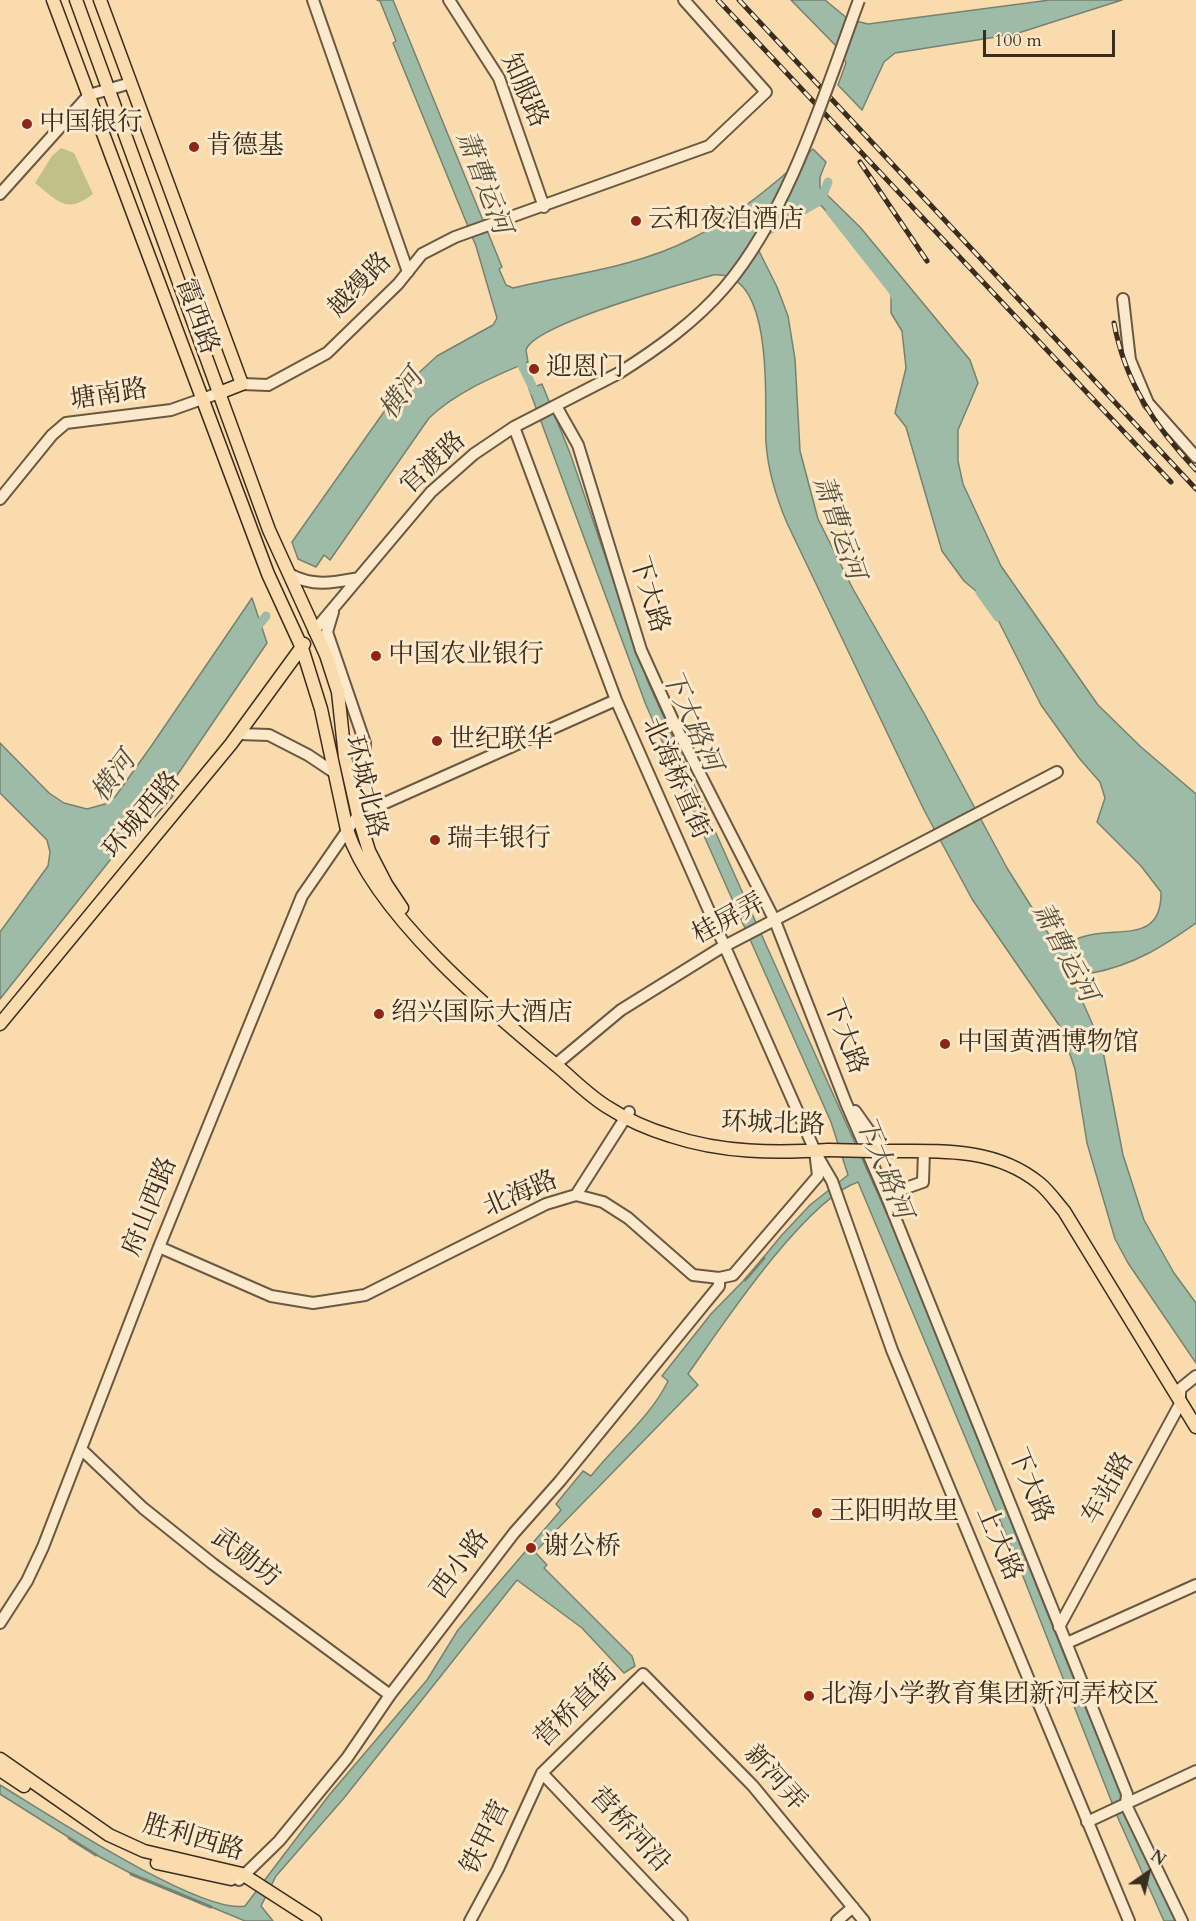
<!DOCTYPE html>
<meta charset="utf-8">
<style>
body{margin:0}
#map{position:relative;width:1196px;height:1921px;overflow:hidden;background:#fadbad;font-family:Cardo,serif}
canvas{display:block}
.north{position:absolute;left:1118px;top:1843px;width:60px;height:60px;-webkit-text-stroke:4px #fce8ca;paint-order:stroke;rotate:34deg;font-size:16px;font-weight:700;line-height:24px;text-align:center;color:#3a2d1f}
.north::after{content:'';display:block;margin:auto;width:21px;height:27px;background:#3a2d1f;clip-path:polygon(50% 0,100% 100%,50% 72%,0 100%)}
.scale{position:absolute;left:983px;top:30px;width:132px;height:27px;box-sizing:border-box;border:3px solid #3a2d1f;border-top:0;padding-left:8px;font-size:18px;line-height:21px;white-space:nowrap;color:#3a2d1f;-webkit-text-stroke:4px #fce8ca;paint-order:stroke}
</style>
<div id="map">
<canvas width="1196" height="1921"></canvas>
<div class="north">N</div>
<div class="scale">100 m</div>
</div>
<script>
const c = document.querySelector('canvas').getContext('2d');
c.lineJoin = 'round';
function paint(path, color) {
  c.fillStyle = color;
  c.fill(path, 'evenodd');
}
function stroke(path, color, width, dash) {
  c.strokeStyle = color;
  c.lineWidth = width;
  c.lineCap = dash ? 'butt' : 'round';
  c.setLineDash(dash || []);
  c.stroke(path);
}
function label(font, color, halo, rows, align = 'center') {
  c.font = font + ' Cardo,"Noto Serif SC",serif';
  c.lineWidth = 6;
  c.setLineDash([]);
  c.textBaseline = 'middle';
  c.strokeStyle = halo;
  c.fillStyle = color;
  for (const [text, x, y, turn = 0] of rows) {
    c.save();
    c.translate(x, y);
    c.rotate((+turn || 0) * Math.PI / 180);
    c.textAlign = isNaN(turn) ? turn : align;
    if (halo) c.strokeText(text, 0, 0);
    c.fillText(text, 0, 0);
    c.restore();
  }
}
paint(new Path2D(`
 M61,148L74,153L93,194C66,215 58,201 35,183L52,156Z`), '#c0c088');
const water = new Path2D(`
 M377,0H393L502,267L499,269L506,285L513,288C571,274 637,267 691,239C737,216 775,184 813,149L826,162L820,177V188L860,227L970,360L978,383L958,430V461L963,484L1001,566L1098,705L1141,747L1196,794V923C1162,947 1134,965 1092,973L1082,960L1066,964L1102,1046L1123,1155L1144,1220L1174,1273L1196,1303V1363L1128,1263L1115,1239L1087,1143L1075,1069L1061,1028L972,899L924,810L787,523C776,497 768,471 766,443C764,404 776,269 713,275C682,284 533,324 526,350L528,362C493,377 456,392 429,418L330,560L324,555L316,567L298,559L292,542L398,392L437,356L493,325L497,318L476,246L393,43L396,41L380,1ZM816,200L886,277L891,288V313L902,331L906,368L895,413L906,427L942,551L964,581L989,602L1041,705L1079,758L1100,782L1105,798L1097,822L1141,866L1161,892C1162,946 1115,925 1082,937C1075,939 1068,946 1062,950L1058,949L1007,868L925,715L853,589L818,519L800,451L795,359L788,316L777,287L754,241L760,231Z
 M791,0H825L848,19L868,24L1050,0H1122L1015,34L895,53L884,62L862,110L838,85L846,63L839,49Z
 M542,384L570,453L648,682L895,1232L1083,1702L1178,1921H1164L1118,1818L1015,1556L858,1182C805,1200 721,1327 688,1374L698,1385L535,1552L547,1565L544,1568L632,1656L635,1666L624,1673L582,1628L517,1580L344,1798L276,1876L261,1906L273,1921H245L134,1875L100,1857L0,1794V1785C43,1811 201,1915 245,1906L330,1794L427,1680L458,1630L561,1510L556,1504L583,1471L591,1476C616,1444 650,1418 668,1381L662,1376L711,1314L749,1275L781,1236L810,1205L848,1175L831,1122L646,705L529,389Z
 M252,598L267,643L167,790L173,796L151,821L145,816L0,999V932L48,866L50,852L47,840L0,793V743L49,793L64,803L87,809L105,804L115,797L152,745Z`);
paint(water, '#9ebba8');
stroke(water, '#768271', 1.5);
stroke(new Path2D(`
 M745,1280L764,1258
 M69,1838L96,1855
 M131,1874L211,1907`), '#768271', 3);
stroke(new Path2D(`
 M830,211L893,291L897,301
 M762,234L821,200L828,182
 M517,355L535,392
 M980,592L998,617
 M254,631L266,616
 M1055,968L1095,960`), '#9ebba8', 9);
const minor = new Path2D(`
 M313,0L408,272
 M449,0L499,78L544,207
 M0,194L89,95L131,83
 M1123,299L1130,360L1148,403L1196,457
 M242,384L268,385L327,353L398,284L422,254L455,237L709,146L766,92L684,0
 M556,406L578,445L641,650L675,725L775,921L846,1103L886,1195L1127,1794L1126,1805L1182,1921
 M0,499L52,435L66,423L171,410L219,393
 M289,574C313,587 332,583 359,578
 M333,612L327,632L365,743L364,765L353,794
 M314,631L431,492L474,454L514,427L619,373
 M239,734L269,735L308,755L335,773
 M555,1065L621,1010L719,949L1057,772
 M855,1111L879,1145
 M818,1157L832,1181L892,1350L1129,1921
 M576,1195L629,1112
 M886,1195L923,1182L924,1151
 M159,1247L271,1296L313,1303L365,1295L546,1204L576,1195L603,1202L628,1218L693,1275L719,1278L733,1275L818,1176L815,1151L616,700L514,427
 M81,1449L143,1508L213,1564L390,1695
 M0,1623L27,1581L43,1547L159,1247L302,896L358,815L616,700
 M1059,1627L1180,1404V1389L1196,1376
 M1067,1643L1196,1585
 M542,1773L682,1921
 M1087,1822L1196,1771
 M239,1880L279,1841L347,1758L390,1695L514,1533L560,1481L719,1286V1278
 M470,1921L498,1869L542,1773L643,1674L753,1786L864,1921
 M837,1921L853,1907`);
const major = new Path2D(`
 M53,0L268,574L302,648L321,709L347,830C375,914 488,1009 556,1065C573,1079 590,1097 609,1108C626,1119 651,1130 671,1136C722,1153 775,1153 828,1150
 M76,0L269,530L326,655L338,692L345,757L358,815L369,851L386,884L402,908
 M100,0L242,384L219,393
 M0,1024L231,744L304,644
 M872,1151C931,1152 991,1144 1039,1183C1049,1191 1056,1202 1064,1211L1196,1427
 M0,1759L109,1835L144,1851L242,1874L315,1921
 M0,1770L24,1786
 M157,1863L231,1879`);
stroke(minor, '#6a5842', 14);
stroke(major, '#3a2d1f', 15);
stroke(minor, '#fce8ca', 10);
stroke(major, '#fadbad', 12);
const rail = new Path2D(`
 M718,0L1171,482
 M739,0L1196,489
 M860,162L927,261
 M1114,323C1125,382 1155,427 1196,470`);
stroke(rail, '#3a2d1f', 5);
stroke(rail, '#fce8ca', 3, [9]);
const minorBridge = new Path2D(`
 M619,373C657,349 695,322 725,287C789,212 825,92 859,0`);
const majorBridge = new Path2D(`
 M828,1150L872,1151`);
stroke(minorBridge, '#6a5842', 14, []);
stroke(majorBridge, '#3a2d1f', 15, []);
stroke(minorBridge, '#fce8ca', 10);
stroke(majorBridge, '#fadbad', 12);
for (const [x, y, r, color] of [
 [27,124,6,"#8f2418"],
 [194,147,6,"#8f2418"],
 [636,221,6,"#8f2418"],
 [534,369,6,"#8f2418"],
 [376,656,6,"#8f2418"],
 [437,741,6,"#8f2418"],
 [435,840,6,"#8f2418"],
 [379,1014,6,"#8f2418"],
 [945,1044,6,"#8f2418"],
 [817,1513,6,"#8f2418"],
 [531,1548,6,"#8f2418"],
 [809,1696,6,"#8f2418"]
]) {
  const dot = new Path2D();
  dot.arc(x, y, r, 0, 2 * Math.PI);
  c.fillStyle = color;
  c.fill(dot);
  stroke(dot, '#fce8ca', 2);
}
label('26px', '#3a2d1f', '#fce8ca', [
 ["知服路",523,91,66],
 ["越缦路",361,286,-46],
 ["霞西路",196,317,70],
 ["塘南路",109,396,-9],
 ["官渡路",434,464,-43],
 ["下大路",648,595,73],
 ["北海桥直街",675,779,66],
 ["环城北路",364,787,76],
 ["环城西路",143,816,-50],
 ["桂屏弄",729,920,-28],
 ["下大路",844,1037,69],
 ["环城北路",773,1125,2],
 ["北海路",521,1195,-23],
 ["府山西路",151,1207,-68],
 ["下大路",1029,1486,68],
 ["车站路",1109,1489,-61],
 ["上大路",998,1544,67],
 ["武勋坊",245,1559,37],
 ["西小路",461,1565,-53],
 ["营桥直街",577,1707,-45],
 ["新河弄",774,1779,48],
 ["营桥河沿",629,1831,47],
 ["铁甲营",487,1838,-64],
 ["胜利西路",193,1839,16]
]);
label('26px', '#3a2d1f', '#fce8ca', [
 ["中国银行",39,124],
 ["肯德基",206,147],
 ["云和夜泊酒店",648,221],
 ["迎恩门",546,369],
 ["中国农业银行",388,656],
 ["世纪联华",449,741],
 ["瑞丰银行",447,840],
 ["绍兴国际大酒店",391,1014],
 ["中国黄酒博物馆",957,1044],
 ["王阳明故里",829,1513],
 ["谢公桥",543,1548],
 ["北海小学教育集团新河弄校区",821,1696]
], 'left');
label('italic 27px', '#535041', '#fce8ca', [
 ["萧曹运河",482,183,69],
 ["横河",403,395,-54],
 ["萧曹运河",837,528,71],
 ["下大路河",690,721,66],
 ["横河",115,778,-53],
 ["萧曹运河",1063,953,62],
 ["下大路河",882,1168,68]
]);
</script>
